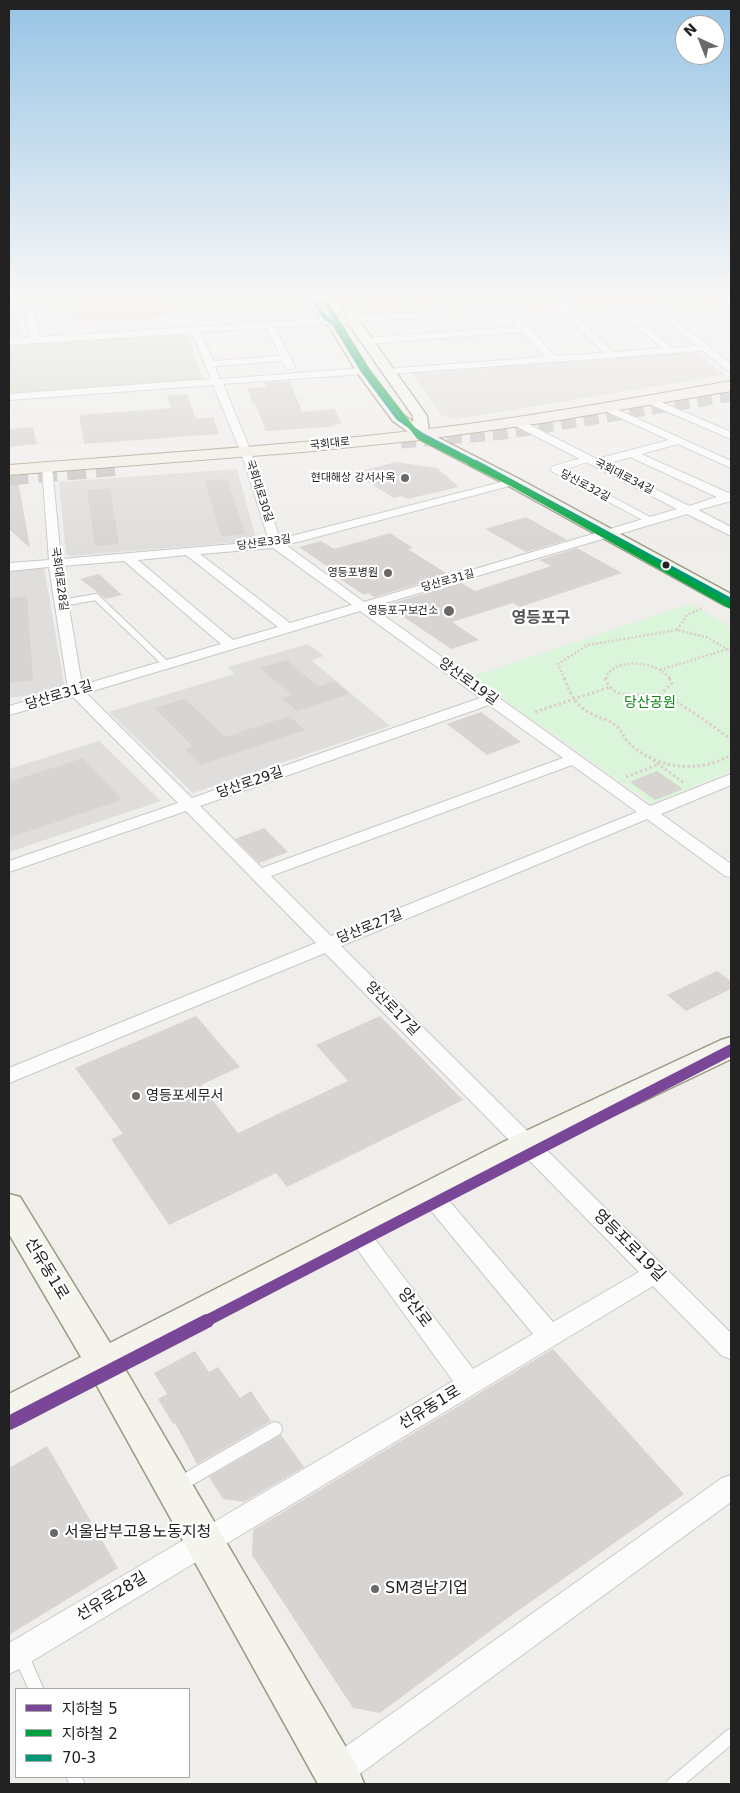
<!DOCTYPE html>
<meta charset="utf-8">
<style>
body{margin:0}
#map{position:relative;width:740px;height:1793px;overflow:hidden;background:#f0eeeb;font-family:"DejaVu Sans","Noto Sans KR",sans-serif}
canvas{display:block}
.frame{position:absolute;inset:0;border:10px solid #222;pointer-events:none}
.legend{position:absolute;left:15px;top:1688px;width:175px;height:90px;box-sizing:border-box;background:#fff;border:1px solid #a7a7a7;margin:0;padding:6px 9px;list-style:none;font-size:15px;color:#222}
.legend li{display:flex;align-items:center;gap:10px;height:25px}
.legend b{width:25px;border:1px solid #a7a7a7}
.north{position:absolute;left:675px;top:15px;width:50px;height:50px;box-sizing:border-box;background:#fff;border:1px solid #a7a7a7;border-radius:50%;rotate:316deg;font-size:14px;font-weight:700;line-height:20px;text-align:center;color:#222}
.north::after{content:'';display:block;margin:auto;width:18px;height:22px;background:#6a6968;clip-path:polygon(50% 0,100% 100%,50% 72%,0 100%)}
</style>
<div id="map">
<canvas width="740" height="1793"></canvas>
<div class="frame"></div>
<ul class="legend">
<li><b style="height:6px;background:#794698"></b>지하철 5</li>
<li><b style="height:6px;background:#00a23f"></b>지하철 2</li>
<li><b style="height:6px;background:#009775"></b>70-3</li>
</ul>
<div class="north">N</div>
</div>
<script>
const c = document.querySelector('canvas').getContext('2d');
c.lineJoin = 'round';
function paint(path, color) {
  c.fillStyle = color;
  c.fill(path, 'evenodd');
}
function stroke(path, color, width, dash) {
  c.strokeStyle = color;
  c.lineWidth = width;
  c.lineCap = dash ? 'butt' : 'round';
  c.setLineDash(dash || []);
  c.stroke(path);
}
function label(font, color, halo, rows, align = 'center') {
  c.font = font + ' "DejaVu Sans","Noto Sans KR",sans-serif';
  c.lineWidth = 4.5;
  c.setLineDash([]);
  c.textBaseline = 'middle';
  c.strokeStyle = halo;
  c.fillStyle = color;
  for (const [text, x, y, turn = 0] of rows) {
    c.save();
    c.translate(x, y);
    c.rotate((+turn || 0) * Math.PI / 180);
    c.textAlign = isNaN(turn) ? turn : align;
    if (halo) c.strokeText(text, 0, 0);
    c.fillText(text, 0, 0);
    c.restore();
  }
}
paint(new Path2D(`
 M9,298H16L20,337L9,338Z
 M690,298H731V323Z
 M695,352L725,375L457,419L442,416L412,374Z
 M237,469L256,538L252,541L70,556L66,554L59,482Z
 M44,567L65,690L9,698V571Z
 M308,644L324,656L311,660L390,726L193,793L109,712L234,674L228,667Z
 M99,741L161,801L9,852V769Z`), '#dfdedc');
paint(new Path2D(`
 M182,334L187,335L203,380L9,395V345Z`), '#d9d9cd');
paint(new Path2D(`
 M690,604L731,627V771L652,804L472,677Z`), '#daf5da');
paint(new Path2D(`
 M70,298H166L172,316L74,323Z
 M354,298H391L401,312L365,314Z
 M290,381L302,412L334,409L342,423L329,427L266,431L255,404L253,405L248,388L266,387L264,383Z
 M187,394L196,419L213,417L219,434L84,444L79,415L171,408L167,395Z
 M33,427L37,444L9,447V429Z
 M396,462L437,468L459,487L407,499L402,496L394,498L353,473Z
 M227,479L245,534L221,536L205,481Z
 M18,480L30,548L9,529V481Z
 M110,488L119,544L95,546L87,490Z
 M526,517L567,540L526,552L485,529Z
 M390,533L413,548L408,549L449,575L374,597L369,593L364,595L337,577L341,576L299,547L321,541L334,549Z
 M577,548L622,573L520,607L513,603L452,622L479,640L451,649L386,605L461,583L475,591L551,566L539,560Z
 M99,574L122,595L106,599L80,579Z
 M27,596L33,680L9,683V598Z
 M287,660L318,687L334,681L349,694L297,711L282,698L292,695L260,668Z
 M185,699L225,737L289,716L305,730L200,765L185,750L193,747L154,708Z
 M481,712L521,742L487,755L447,724Z
 M83,758L122,800L9,838V782Z
 M657,771L683,789L655,800L630,782Z
 M264,828L288,852L259,863L235,839Z
 M717,971L731,981V989L686,1011L667,995Z
 M196,1016L240,1067L201,1085L238,1133L348,1081L316,1045L380,1016L463,1100L287,1187L276,1173L169,1225L111,1139L123,1134L75,1068Z
 M553,1349L684,1494L505,1620L380,1713L353,1708L252,1555L253,1530Z
 M195,1351L209,1372L218,1367L240,1398L251,1391L271,1421L197,1464L175,1423L173,1424L158,1399L167,1394L154,1373Z
 M281,1435L304,1467L244,1502L223,1499L209,1477Z
 M47,1446L118,1568L9,1635V1468Z`), '#d7d4d2');
stroke(new Path2D(`
 M401,441L505,432L731,394`), '#c7c5c3', 15, [15, 8]);
stroke(new Path2D(`
 M9,476L122,466`), '#c7c5c3', 19, [19, 10]);
const laneFar2 = new Path2D(`
 M571,464L589,459`);
const laneFar1 = new Path2D(`
 M575,463L554,469L649,520
 M62,603L96,597L166,664`);
const lane = new Path2D(`
 M180,1484L275,1429
 M21,1655L36,1689
 M74,1777L77,1784
 M674,1784L731,1736`);
const street = new Path2D(`
 M24,298H32L39,337L553,304V300L556,299L562,303L606,300L605,298L616,299L649,298L731,364V372L728,371L703,351L388,374L383,371L385,369L545,357L522,332L364,344L359,341L364,338L518,327L513,321L517,318L528,327L555,356L604,353L558,308L275,327L295,367L293,369H287L282,361L215,366L220,379L363,368L368,371L363,374L223,384L251,452L280,539L513,479L519,482L517,484L286,545L364,602L677,509L512,424L511,422L512,420H520L597,459L669,440L601,409V405L605,404L731,461V468L678,444L641,454L731,494V501L698,510L731,527V536L687,514L372,607L650,806L731,774V785L661,814L731,864V877L725,876L647,819L341,946L731,1333V1359L722,1356L653,1286L19,1669L9,1674V1643L453,1381L349,1238L346,1232L349,1226L357,1223L365,1226L473,1369L533,1334L422,1200L419,1194L422,1188L430,1185L438,1188L553,1322L639,1272L325,953L9,1083V1068L316,943L186,811L9,872V861L178,803L73,697L9,715V706L68,689L49,567L9,571V563L49,560L42,467L43,465H51L52,467L61,559L269,541L241,452L213,385L9,400V394L211,379L192,333L9,345V339L30,338ZM644,303L697,346L672,348L621,304ZM612,305L662,348L614,352L567,308ZM267,328L280,356L213,361L200,332ZM630,457L717,497L689,506L606,464ZM273,548L352,605L290,623L200,554ZM186,555L278,627L233,640L138,560ZM124,561L221,644L82,685L62,566ZM360,611L480,698L192,798L86,693ZM489,705L563,758L262,868L200,806ZM572,765L637,812L331,936L271,876Z
 M397,298H436L432,301L400,303L396,300Z
 M649,397L731,432V439L645,402L644,400Z
 M731,1475V1502L346,1784H324L320,1773L324,1762L722,1478Z`);
const secondary = new Path2D(`
 M306,298H318L329,314L339,322L369,370L403,415L413,422V416L345,319L347,315L336,298H348L360,316L358,319L427,416L429,433L519,479L731,594V607L724,605L507,485L417,438L393,421L356,371L330,327L321,320Z
 M731,1037V1059L537,1152L125,1369L358,1768L364,1784H318L96,1384L22,1423L9,1428V1394L81,1357L9,1234V1194L20,1197L110,1343L515,1136L721,1040Z`);
const primary = new Path2D(`
 M731,381V391L542,423L420,440L303,452L9,475V465C146,454 284,446 420,430C525,418 628,399 731,381Z`);
stroke(laneFar2, '#c9c8c7', 6);
stroke(laneFar1, '#c9c8c7', 8);
stroke(lane, '#c9c8c7', 16);
stroke(street, '#c9c8c7', 2);
stroke(secondary, '#999a82', 3);
stroke(primary, '#a79c86', 2);
stroke(new Path2D(`
 M677,630L687,615L702,608
 M660,670L728,649
 M565,679L558,664L588,645L677,630L706,637L731,651
 M606,679C611,656 660,661 670,679`), '#dccecd', 2.5, [2, 2]);
stroke(new Path2D(`
 M564,678C571,695 577,708 594,715C601,718 609,720 615,725C622,729 623,737 629,743C656,769 699,774 731,755
 M605,678C616,705 640,691 661,695C679,700 714,728 731,739
 M660,695L672,683L669,678
 M535,712L610,687
 M653,760L684,783
 M626,777L659,764`), '#dccecd', 3, [2.5, 2.5]);
stroke(laneFar2, '#fdfcfc', 5);
stroke(laneFar1, '#fdfcfc', 6);
stroke(lane, '#fdfcfc', 14);
paint(street, '#fdfcfc');
paint(secondary, '#f4f4ed');
paint(primary, '#f3ede7');
stroke(new Path2D(`
 M312,298L325,317L335,325L363,371L398,418L422,435L478,464`), '#009775', 4.5);
stroke(new Path2D(`
 M476,463L731,601`), '#009775', 5.5);
stroke(new Path2D(`
 M204,1322L731,1050`), '#794698', 11);
stroke(new Path2D(`
 M9,1423L207,1321`), '#794698', 14);
stroke(new Path2D(`
 M323,298L368,372L419,437L473,464`), '#00a23f', 5);
stroke(new Path2D(`
 M471,463L511,483L731,606`), '#00a23f', 6);
const sky = c.createLinearGradient(0, 0, 0, 549);
sky.addColorStop(0, '#97c4e6');
sky.addColorStop(0.54, '#f8f7f6');
sky.addColorStop(1, '#f8f7f600');
c.fillStyle = sky;
c.fillRect(0, 0, 740, 549);
for (const [x, y, r, color] of [
 [405,478,5,"#6a6968"],
 [666,565,4.5,"#222"],
 [388,573,5,"#6a6968"],
 [449,611,6,"#6a6968"],
 [136,1096,5,"#6a6968"],
 [54,1533,5,"#6a6968"],
 [375,1589,5,"#6a6968"]
]) {
  const dot = new Path2D();
  dot.arc(x, y, r, 0, 2 * Math.PI);
  c.fillStyle = color;
  c.fill(dot);
  stroke(dot, '#fff', 2);
}
label('11px', '#222', '#fff', [
 ["국회대로",330,444,-6],
 ["국회대로34길",624,477,27],
 ["당산로32길",585,486,28],
 ["국회대로30길",259,491,72],
 ["당산로33길",264,543,-8],
 ["국회대로28길",59,579,82],
 ["당산로31길",448,581,-16]
]);
label('11px', '#222', '#fff', [
 ["현대해상 강서사옥",395,478],
 ["영등포병원",378,573],
 ["영등포구보건소",438,611]
], 'right');
label('14px', '#222', '#fff', [
 ["양산로19길",468,682,36],
 ["당산로31길",59,696,-17],
 ["당산로29길",250,783,-19],
 ["당산로27길",370,927,-22],
 ["양산로17길",392,1009,45]
]);
label('14px', '#0c8416', '#fff', [
 ["당산공원",650,703]
]);
label('14px', '#222', '#fff', [
 ["영등포세무서",146,1096]
], 'left');
label('bold 16px', '#555', '#fff', [
 ["영등포구",541,619]
]);
label('16px', '#222', '#fff', [
 ["영등포로19길",629,1246,45],
 ["선유동1로",46,1269,59],
 ["양산로",414,1308,53],
 ["선유동1로",430,1408,-31],
 ["선유로28길",112,1597,-31]
]);
label('16px', '#222', '#fff', [
 ["서울남부고용노동지청",64,1533],
 ["SM경남기업",385,1589]
], 'left');
</script>
